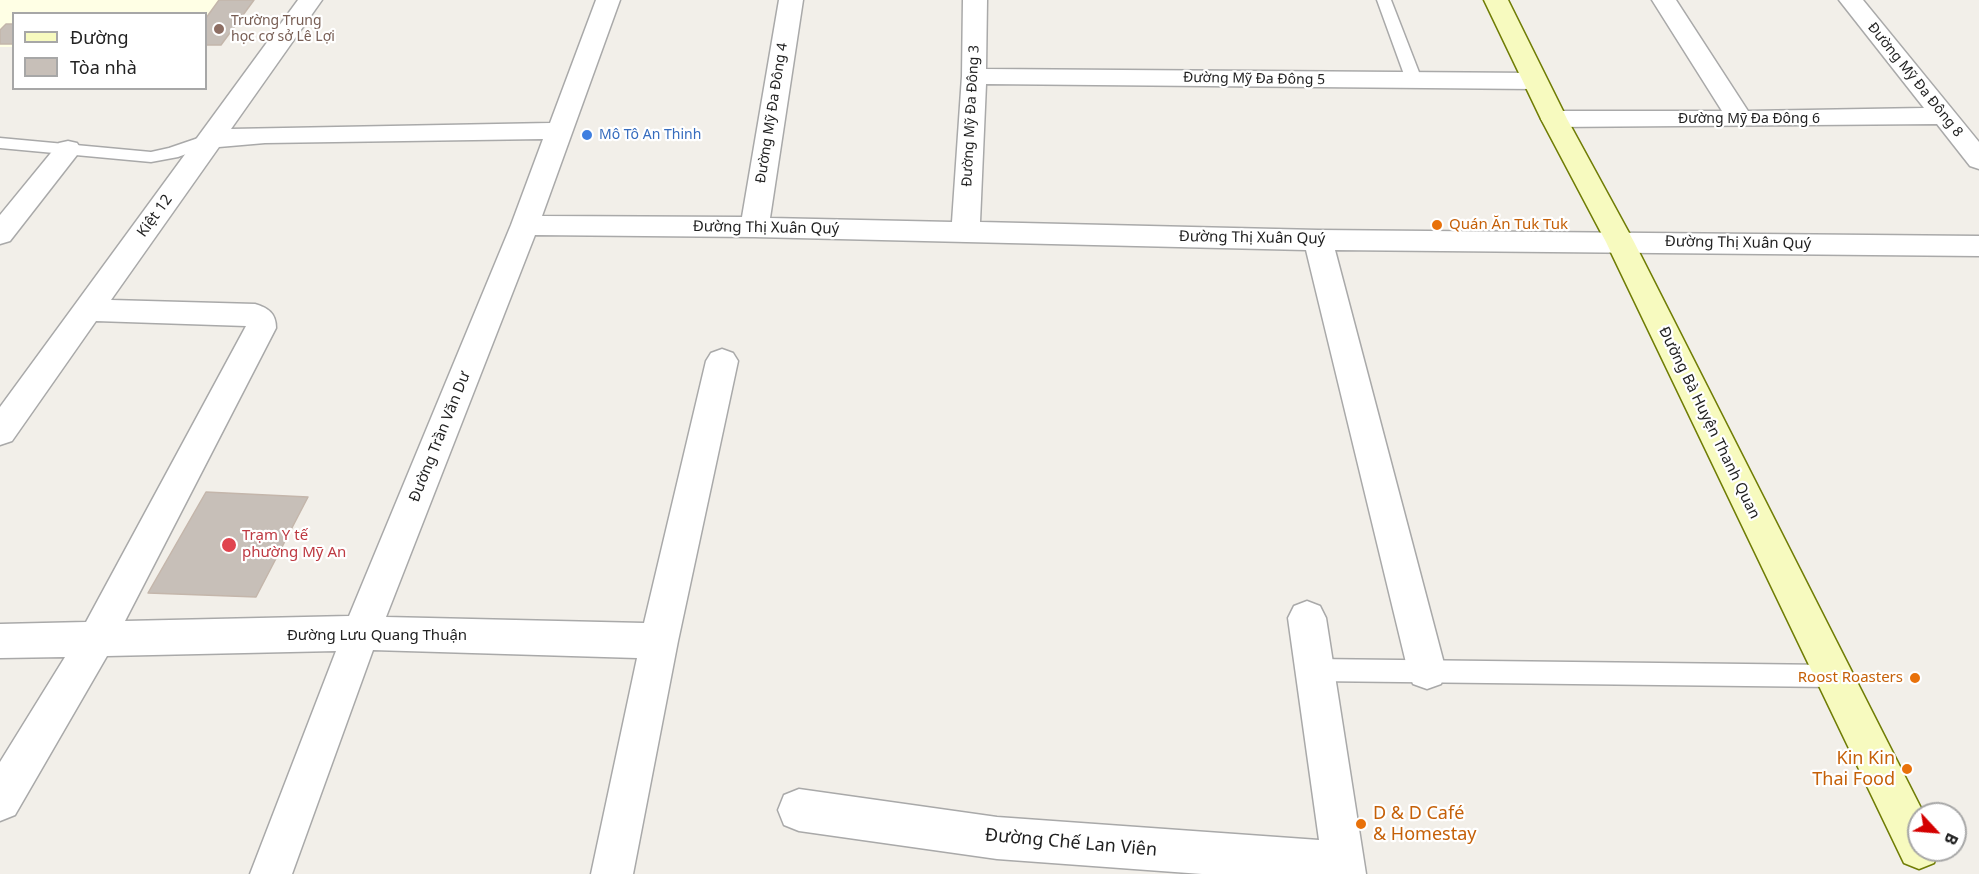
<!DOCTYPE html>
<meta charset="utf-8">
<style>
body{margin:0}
#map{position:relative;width:1979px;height:874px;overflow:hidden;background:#f2efe9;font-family:"Noto Sans",sans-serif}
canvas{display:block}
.legend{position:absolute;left:12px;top:12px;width:195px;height:78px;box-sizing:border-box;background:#fff;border:2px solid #a7a7a7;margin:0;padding:8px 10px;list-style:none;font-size:18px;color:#222}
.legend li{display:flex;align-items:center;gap:12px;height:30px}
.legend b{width:30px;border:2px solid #a7a7a7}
.north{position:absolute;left:1907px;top:802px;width:60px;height:60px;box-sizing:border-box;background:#fff;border:2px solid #a7a7a7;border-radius:50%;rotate:116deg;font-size:16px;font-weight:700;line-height:24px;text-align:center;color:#222}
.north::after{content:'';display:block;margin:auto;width:21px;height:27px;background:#d40000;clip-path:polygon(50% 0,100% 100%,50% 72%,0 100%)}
</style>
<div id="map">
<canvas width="1979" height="874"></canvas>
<ul class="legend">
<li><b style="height:8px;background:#f7fabf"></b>Đường</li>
<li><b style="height:16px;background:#c7bfb8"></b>Tòa nhà</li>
</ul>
<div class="north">B</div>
</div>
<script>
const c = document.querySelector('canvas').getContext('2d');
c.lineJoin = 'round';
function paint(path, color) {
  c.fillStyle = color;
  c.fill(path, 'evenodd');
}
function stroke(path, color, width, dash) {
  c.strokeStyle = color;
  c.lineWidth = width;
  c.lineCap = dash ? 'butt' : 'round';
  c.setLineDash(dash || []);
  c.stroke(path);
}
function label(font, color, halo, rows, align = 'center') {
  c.font = font + ' "Noto Sans",sans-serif';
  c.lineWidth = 4.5;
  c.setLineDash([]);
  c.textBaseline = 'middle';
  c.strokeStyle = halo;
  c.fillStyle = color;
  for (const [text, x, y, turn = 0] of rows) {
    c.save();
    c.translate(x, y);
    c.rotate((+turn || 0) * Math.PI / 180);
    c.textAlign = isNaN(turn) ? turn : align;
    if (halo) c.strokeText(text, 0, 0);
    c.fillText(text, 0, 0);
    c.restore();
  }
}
paint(new Path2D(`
 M0,0H253L221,45H206V14H14L13,47H0Z`), '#ffffe5');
const building = new Path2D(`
 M219,0H254L221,45H206V18Z
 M6,24H14V44H0V30Z
 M206,492L308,497L256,597L148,593Z`);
paint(building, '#c7bfb8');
stroke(building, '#c4b6ab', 1.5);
const lane = new Path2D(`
 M1377,0H1391L1422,80L1420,83L1414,85L1406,80Z
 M210,134L216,135L218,139L216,143L178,157L151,162L0,148V138L151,152L169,148Z
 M1314,659L1832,665L1841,668L1844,676L1841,684L1832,687L1314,681L1305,678L1302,670L1305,662Z`);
const street = new Path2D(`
 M298,0H322L231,129L550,123L596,0H620L542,216L742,217L779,0H803L770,218L952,222L962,76L963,0H987L986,69L1535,73L1544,76L1547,81L1544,86L1535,89L986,84L980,222L1318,230L1979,236V256L1335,250L1446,671L1441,684L1427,689L1413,684L1408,671L1306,250L754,237L535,235L386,617L644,623L706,361L711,353L722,349L733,353L738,361L678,641L633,874H591L637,658L373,650L292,874H250L336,651L107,656L15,815L0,821V762L65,657L0,658V624L86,622L246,326L96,321L12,441L0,445V407ZM543,139L511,225L349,616L125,621L276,328C276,313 268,308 255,304L111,300L219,147L265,143Z
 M1652,0H1676L1748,111L1924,108L1839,0H1863L1979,142V169L1970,166L1937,124L1554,127L1545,125L1541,119L1545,113L1554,111H1722Z
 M68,141L77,143L81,149L77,155L10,241L0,244V215L59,143Z
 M1307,601L1320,606L1326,618L1366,874H1202L997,859L799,831L784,825L778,810L784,795L799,789L997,817L1319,840L1288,618L1294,606Z`);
const secondary = new Path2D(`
 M1484,0H1508L1567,119L1634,242L1924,814H1919V850H1939L1934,863L1919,869L1904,863L1606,242L1541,119Z`);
stroke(lane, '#a9a9a9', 3);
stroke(street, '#a9a9a9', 3);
stroke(secondary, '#707d05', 3);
paint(lane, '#fff');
paint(street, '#fff');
paint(secondary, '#f7fabf');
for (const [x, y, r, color] of [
 [219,29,6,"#8d6e63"],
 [587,135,6,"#3f7fe0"],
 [1437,225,6,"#e8710a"],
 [229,545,8,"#e0444e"],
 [1915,678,6,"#e8710a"],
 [1907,769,6,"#e8710a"],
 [1361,824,6,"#e8710a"]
]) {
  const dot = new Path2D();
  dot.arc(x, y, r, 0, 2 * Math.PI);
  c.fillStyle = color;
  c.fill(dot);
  stroke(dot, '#fff', 2);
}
label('14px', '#785e54', '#fff', [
 ["Trường Trung",231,21],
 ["học cơ sở Lê Lợi",231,37]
], 'left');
label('14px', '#222', '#fff', [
 ["Đường Mỹ Đa Đông 5",1254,79,1],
 ["Đường Mỹ Đa Đông 8",1915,80,51],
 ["Đường Mỹ Đa Đông 4",772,113,-81],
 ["Đường Mỹ Đa Đông 3",971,116,-87],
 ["Đường Mỹ Đa Đông 6",1749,119]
]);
label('14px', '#366cbe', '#fff', [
 ["Mô Tô An Thinh",599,135]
], 'left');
label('15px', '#222', '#fff', [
 ["Kiệt 12",155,216,-54],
 ["Đường Thị Xuân Quý",766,228,1],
 ["Đường Thị Xuân Quý",1252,238,1],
 ["Đường Thị Xuân Quý",1738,243,1],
 ["Đường Bà Huyện Thanh Quan",1709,423,64],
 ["Đường Trần Văn Dư",440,437,-68],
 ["Đường Lưu Quang Thuận",377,636]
]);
label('15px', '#c56008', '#fff', [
 ["Quán Ăn Tuk Tuk",1449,225],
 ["Roost Roasters",1903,678,"right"]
], 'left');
label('15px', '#be3a42', '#fff', [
 ["Trạm Y tế",242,536],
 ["phường Mỹ An",242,553]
], 'left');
label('18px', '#c56008', '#fff', [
 ["Kin Kin",1895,759],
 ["Thai Food",1895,780],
 ["D & D Café",1373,814,"left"],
 ["& Homestay",1373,835,"left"]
], 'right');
label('18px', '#222', '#fff', [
 ["Đường Chế Lan Viên",1071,843,5]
]);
</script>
